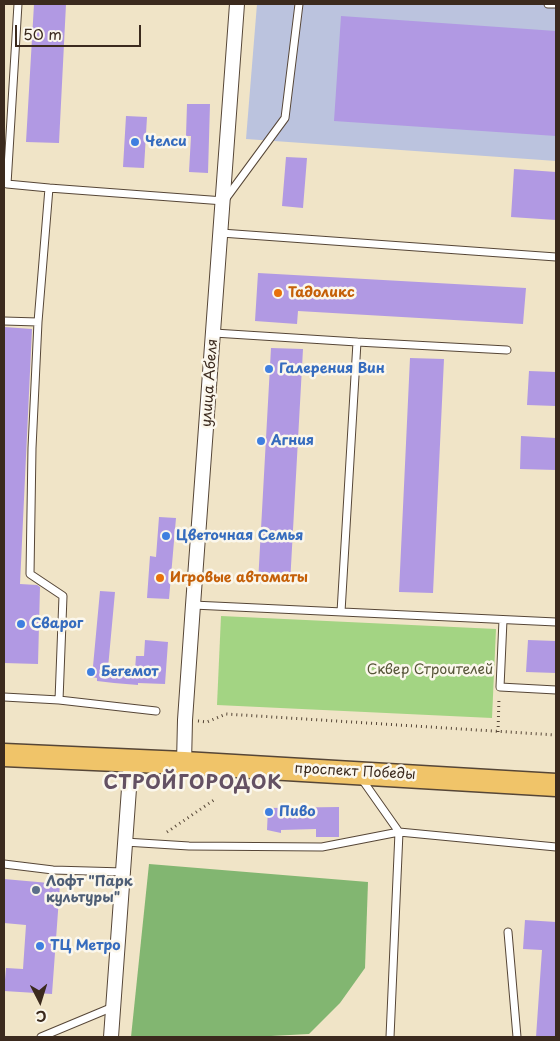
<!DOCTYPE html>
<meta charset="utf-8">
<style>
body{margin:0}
#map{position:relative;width:560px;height:1041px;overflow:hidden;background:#f0e4c7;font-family:"Playpen Sans",sans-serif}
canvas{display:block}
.frame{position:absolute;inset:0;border:5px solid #3b2a1e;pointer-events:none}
.north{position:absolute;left:15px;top:976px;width:50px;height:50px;-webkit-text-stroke:4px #fbf7ec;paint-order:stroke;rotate:175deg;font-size:14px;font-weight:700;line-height:20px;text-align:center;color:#3b2a1e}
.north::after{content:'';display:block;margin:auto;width:18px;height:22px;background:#3b2a1e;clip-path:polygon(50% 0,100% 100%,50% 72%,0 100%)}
.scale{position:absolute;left:15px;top:25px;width:126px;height:22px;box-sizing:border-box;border:2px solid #3b2a1e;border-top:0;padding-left:6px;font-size:15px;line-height:18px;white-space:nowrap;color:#3b2a1e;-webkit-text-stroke:4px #fbf7ec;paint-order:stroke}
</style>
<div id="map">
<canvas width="560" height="1041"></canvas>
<div class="frame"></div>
<div class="north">С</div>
<div class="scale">50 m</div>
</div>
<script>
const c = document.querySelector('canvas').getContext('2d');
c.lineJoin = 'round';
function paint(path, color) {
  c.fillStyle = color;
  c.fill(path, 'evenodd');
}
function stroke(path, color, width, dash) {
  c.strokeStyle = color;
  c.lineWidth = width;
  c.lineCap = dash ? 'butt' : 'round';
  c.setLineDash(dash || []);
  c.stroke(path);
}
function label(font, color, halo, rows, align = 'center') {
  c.font = font + ' "Playpen Sans",sans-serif';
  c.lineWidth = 5;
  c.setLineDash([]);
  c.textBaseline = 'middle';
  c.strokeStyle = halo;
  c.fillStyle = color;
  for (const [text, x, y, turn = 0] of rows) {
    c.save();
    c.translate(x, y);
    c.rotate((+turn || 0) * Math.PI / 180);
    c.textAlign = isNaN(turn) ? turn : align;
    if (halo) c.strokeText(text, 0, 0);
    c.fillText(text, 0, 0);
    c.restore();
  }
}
paint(new Path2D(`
 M257,4H556V161L246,139Z`), '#bbc3de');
paint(new Path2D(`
 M221,616L496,629L492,718L217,705Z`), '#a3d483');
paint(new Path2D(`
 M149,864L368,882L365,968L340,1003L309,1034L252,1037H131Z`), '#82b671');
paint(new Path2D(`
 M34,4H66L59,143L26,142Z
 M341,16L556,31V136L334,121Z
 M187,104H210L208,173L189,172L191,136H186Z
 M126,116L147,117L144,168L123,167Z
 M286,157L307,158L303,208L282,206Z
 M514,169L556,172V220L511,217Z
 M258,273L526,288L523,324L298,311L297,324L255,321Z
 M4,327L32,329L20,584L37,585L40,587L38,664L4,663Z
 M271,348L303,349L290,584L258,583Z
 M410,358L444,359L433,593L399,592Z
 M529,371L556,372V406L527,405Z
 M521,436L556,438V470L520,469Z
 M159,517L176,518L169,599L147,598L150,556L156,557Z
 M100,591L115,592L108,668L135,670L136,656H144L145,640L168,642L165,684L138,683V685L114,683L97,681V678L92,677Z
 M528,640L556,641V673L526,672Z
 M339,807V837H316V829L281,830V833L267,830L268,808Z
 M4,879L60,884L52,994L4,991L6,968L23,969L26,925L4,923Z
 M525,920L556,922V1037H536L542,950L523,949Z`), '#b199e3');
const lane = new Path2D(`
 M18,4L7,184L49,188
 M548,4H556
 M221,233L556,257
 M4,321L38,322
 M214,333L357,342L341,612
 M357,342L507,350
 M193,605L556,622
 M503,620L500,687L556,690
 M4,697L59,700L156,711
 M59,700L63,596L30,574L32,448L38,322L49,188L224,201L285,118L299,4
 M361,778L399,832L556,847
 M125,842L189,846L322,847L399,832L390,1037
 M4,864L53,870L124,872
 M508,932L517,1037
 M41,1037L113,1007`);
const street = new Path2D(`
 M184,763L185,720L193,605L237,4
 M111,1037L131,761`);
const primary = new Path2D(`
 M4,755L184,763L556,785`);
stroke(lane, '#564637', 9);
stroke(street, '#564637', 16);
stroke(primary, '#564637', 25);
stroke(new Path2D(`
 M198,721L207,722L226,714L556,735
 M498,732L499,697
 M167,832L214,800`), '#564637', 3, [1, 4]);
stroke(lane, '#fff', 7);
stroke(street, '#fff', 14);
stroke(primary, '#f0c469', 22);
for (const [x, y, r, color] of [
 [135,142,5,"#3f7fe0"],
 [278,293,5,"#e8710a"],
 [269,369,5,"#3f7fe0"],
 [261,441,5,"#3f7fe0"],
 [166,536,5,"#3f7fe0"],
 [160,578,5,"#e8710a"],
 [21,624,5,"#3f7fe0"],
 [91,672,5,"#3f7fe0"],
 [269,812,5,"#3f7fe0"],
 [36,890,5,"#5c6f8a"],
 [40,946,5,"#3f7fe0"]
]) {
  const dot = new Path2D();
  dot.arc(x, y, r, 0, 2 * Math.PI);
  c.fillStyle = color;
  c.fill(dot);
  stroke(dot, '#fbf7ec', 2);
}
label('bold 14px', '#366cbe', '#fbf7ec', [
 ["Челси",145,142],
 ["Галерения Вин",279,369],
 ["Агния",271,441],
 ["Цветочная Семья",176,536],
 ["Сварог",31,624],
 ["Бегемот",101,672],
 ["Пиво",279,812],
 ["ТЦ Метро",50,946]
], 'left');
label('bold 14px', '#c56008', '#fbf7ec', [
 ["Тадоликс",288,293],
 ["Игровые автоматы",170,578]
], 'left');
label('14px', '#3b2a1e', '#fbf7ec', [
 ["улица Абеля",210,383,-86],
 ["проспект Победы",355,772,3]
]);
label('14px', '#555437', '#fbf7ec', [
 ["Сквер Строителей",430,670]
]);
label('bold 14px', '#4e5e75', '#fbf7ec', [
 ["Лофт \"Парк",46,882],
 ["культуры\"",46,898]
], 'left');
c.letterSpacing = '1px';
label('bold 19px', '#645163', '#fbf7ec', [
 ["СТРОЙГОРОДОК",193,784]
]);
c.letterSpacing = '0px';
</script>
